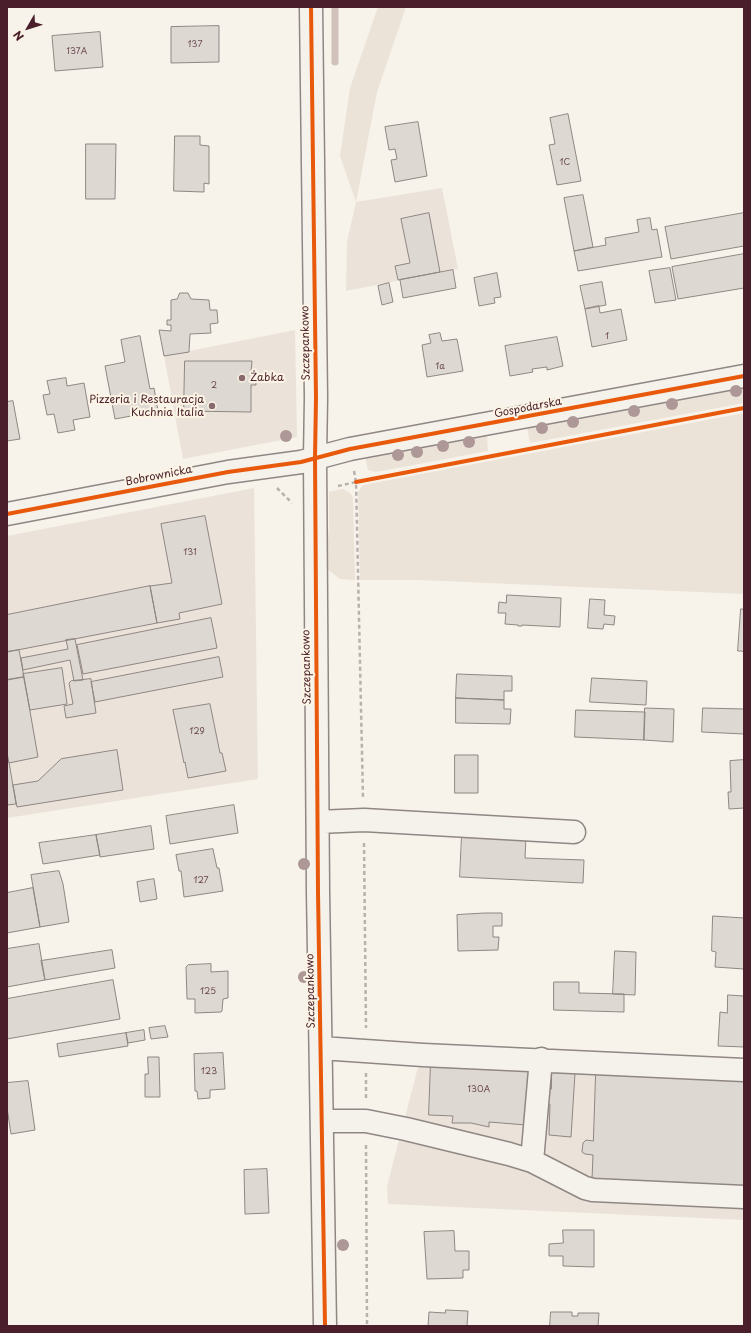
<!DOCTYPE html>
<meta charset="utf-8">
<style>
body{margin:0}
#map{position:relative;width:751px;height:1333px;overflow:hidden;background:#f7f3ea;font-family:"Playpen Sans",sans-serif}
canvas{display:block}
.frame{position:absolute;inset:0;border:8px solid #4a1f2b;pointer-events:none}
.north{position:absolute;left:8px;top:8px;width:40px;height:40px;-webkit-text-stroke:3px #fcf5e5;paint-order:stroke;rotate:231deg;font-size:11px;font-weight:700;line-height:16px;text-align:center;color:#4a1f2b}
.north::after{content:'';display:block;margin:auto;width:14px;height:18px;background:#4a1f2b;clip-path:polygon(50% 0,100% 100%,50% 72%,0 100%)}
</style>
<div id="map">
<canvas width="751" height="1333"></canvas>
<div class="frame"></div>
<div class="north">N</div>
</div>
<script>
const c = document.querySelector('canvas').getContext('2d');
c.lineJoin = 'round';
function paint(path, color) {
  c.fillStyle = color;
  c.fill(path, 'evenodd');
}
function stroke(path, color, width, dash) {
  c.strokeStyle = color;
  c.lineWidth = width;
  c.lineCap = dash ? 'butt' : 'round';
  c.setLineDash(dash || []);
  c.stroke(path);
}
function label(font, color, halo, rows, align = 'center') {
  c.font = font + ' "Playpen Sans",sans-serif';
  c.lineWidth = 4;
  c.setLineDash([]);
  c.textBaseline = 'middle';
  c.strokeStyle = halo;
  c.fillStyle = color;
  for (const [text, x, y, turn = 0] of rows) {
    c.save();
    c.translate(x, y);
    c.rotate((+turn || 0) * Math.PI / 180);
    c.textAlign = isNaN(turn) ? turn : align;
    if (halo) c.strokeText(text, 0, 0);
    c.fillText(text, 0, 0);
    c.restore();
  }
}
paint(new Path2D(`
 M442,188L458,269L346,291L347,242L356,202Z
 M295,330L297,437L183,459L164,356Z
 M254,488L258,779L7,818V536Z
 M423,1048L744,1061V1220L388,1204L387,1186Z`), '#ebe3d9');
paint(new Path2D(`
 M378,7H406L377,92L356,202L340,156L350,88Z
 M744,387V403L530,443L527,427Z
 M744,413V594L419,580H360L358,492L363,485Z
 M487,435L488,451L376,472L368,470L365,457L418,449L420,447Z
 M343,489L350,493L353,497L355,580L340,579L326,568L329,524V492Z`), '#ebe2d8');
stroke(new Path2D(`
 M335,7V62`), '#d0c1ba', 7);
const building = new Path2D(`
 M219,26V62L171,63V27Z
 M100,32L103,67L55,71L52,36Z
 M568,114L581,181L557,185L549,145L555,144L550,118Z
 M418,122L427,176L395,182L391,160L397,159L395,149L389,150L385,127Z
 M175,136H200V145L209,146V184L204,183V192L174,191Z
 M86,144H116L115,199H86Z
 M583,195L593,247L574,251L564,198Z
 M429,213L440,272L398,280L395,266L410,263L401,219Z
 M744,213V246L671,259L665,227Z
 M650,218L652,230L657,229L662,257L578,271L574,251L606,245L605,238L639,232L637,220Z
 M744,254V288L678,299L672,267Z
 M670,268L676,300L655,303L649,271Z
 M453,270L456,288L403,298L400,280Z
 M497,273L501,297L494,298L495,303L479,306L474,278Z
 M602,282L606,305L585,309L580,286Z
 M389,283L393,302L382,305L378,286Z
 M180,293H188L191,299L209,300L210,310H217L218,323L210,324L211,333L190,334L189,352L164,356L159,330L171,331V325H167V320H171V300L177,299Z
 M599,306L600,313L621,309L627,340L592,347L585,309Z
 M440,333L442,341L457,339L463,371L427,377L422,345L431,343L429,335Z
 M140,336L150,389L154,388L158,411L115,419L105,366L125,362L121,340Z
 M557,337L563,366L547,370V367L532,369L533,372L510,376L505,346Z
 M185,361H252L251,372H256V385H251V412L184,411Z
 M66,378L67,386L84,383L90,417L73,420L75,430L58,433L54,414L47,415L43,395L50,394L47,381Z
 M13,401L20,439L7,441V402Z
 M205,516L222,604L179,613L180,619L157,623L150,586L172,583L161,524Z
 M150,586L157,623L7,652V615Z
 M507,595L561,598L560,627L522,625V626H518V625L505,624L506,613H498L499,602L506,603Z
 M590,599L605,600L604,615L615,616L614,625L604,624L603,629L588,628Z
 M741,609H744V653L742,651H738Z
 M211,618L217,648L83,674L77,645Z
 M75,639L83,680L74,681L70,660L23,670L21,658L68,649L66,640Z
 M19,650L24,677L7,680V652Z
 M219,657L223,677L95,702L91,682Z
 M62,668L67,704L30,710L23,674Z
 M457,674L512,676V691H504V700L456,698Z
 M24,677L38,757L9,763L7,753V680Z
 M592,678L647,681L646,705L590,702Z
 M91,679L96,713L66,718L64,706L73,704L69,683L71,681Z
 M456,698L504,700V709H511L510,724L456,723Z
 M210,704L220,753H222L226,771L188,778L185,762L184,763L173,710Z
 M645,708L674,709L673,742L644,740Z
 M703,708L744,709V734L702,732Z
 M576,710L645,712L644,740L575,737Z
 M117,750L123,790L17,807L13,785L38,781L61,759Z
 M455,755H478V793H455Z
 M744,760V808L729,809L728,792H731L730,761Z
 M7,762H9L16,804L7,805Z
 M234,805L238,833L170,844L166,816Z
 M151,826L154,849L100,857L96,835Z
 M462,834L526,837L525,858L584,860L583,883L460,877Z
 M96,835L100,855L43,864L39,843Z
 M213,849L217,868H219L223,891L184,897L181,871H179L176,855Z
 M59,871L63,884L69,922L40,927L31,875Z
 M154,879L157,899L140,902L137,882Z
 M33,888L40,927L7,933V893Z
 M485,913H502V926H493V937H499L498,950L458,951L457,915Z
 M713,916L744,918V969L715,967L716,952L712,951Z
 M39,944L45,980L7,987V949Z
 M112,950L115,968L45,980L41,961Z
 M615,951L636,952L635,995L613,994Z
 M211,964V972L228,971V998L223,999L222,1011L221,1012L195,1013V999H187L186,967L188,965Z
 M113,980L120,1019L7,1039V999Z
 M554,982H579V993L624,994V1012L554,1010Z
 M728,995L744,996V1047L718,1046L720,1012L727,1013Z
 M165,1026L168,1037L151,1039L149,1028Z
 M144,1030L145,1040L128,1043L126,1033Z
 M126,1033L128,1046L59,1057L57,1044Z
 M223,1053L225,1089L210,1090V1098L198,1099L197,1091H195L194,1054Z
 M148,1057H159L160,1097H145V1074H148Z
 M431,1061L529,1065L526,1125L489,1122V1127L471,1123H452L453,1116L429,1115Z
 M552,1071L575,1073L571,1137L549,1135L550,1104H542L543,1088L551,1089Z
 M596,1074L744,1081V1186L592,1179L593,1155L585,1154L582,1152L583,1143L586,1140L593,1141Z
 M28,1081L35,1130L11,1134L7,1108V1083Z
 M267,1169L269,1213L245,1214L244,1170Z
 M563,1230H594V1267L563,1266V1256H549V1244L563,1243Z
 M454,1231L455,1251H469V1270H463V1278L427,1279L424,1232Z
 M446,1310L468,1311L467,1326H428L429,1312L445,1313Z
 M551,1312H572V1316H578V1313H599L598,1326H550Z`);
paint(building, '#ddd8d2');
stroke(building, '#908684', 1);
const minor = new Path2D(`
 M311,7L316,398L315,458L318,892L325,1326
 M7,514L228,472L301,462L350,449L744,376
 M318,822L364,820L574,832
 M321,1048L423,1055L744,1070
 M322,1121H366L406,1129L509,1154L532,1161L585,1188L593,1190L744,1197
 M532,1161L541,1059`);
stroke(minor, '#908684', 25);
stroke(new Path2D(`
 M354,471L356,482L363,798
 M338,486L356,482
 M277,488L292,503
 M364,843L366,1028
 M366,1073V1098
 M366,1145L367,1326`), '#b8b1ae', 2.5, [4, 3]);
stroke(minor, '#f5f2ec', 22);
stroke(new Path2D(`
 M311,7L316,398L315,458L318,892L325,1326
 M356,482L744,408
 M7,514L228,472L301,462L350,449L744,376`), '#e8590c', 4);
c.fillStyle = '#ad9797';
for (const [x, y] of [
 [736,391],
 [672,404],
 [634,411],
 [573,422],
 [542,428],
 [286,436],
 [469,442],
 [443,446],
 [417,452],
 [398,455],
 [304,864],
 [304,977],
 [343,1245]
]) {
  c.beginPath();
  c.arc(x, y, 6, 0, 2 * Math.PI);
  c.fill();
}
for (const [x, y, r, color] of [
 [242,378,4,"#87696e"],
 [212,406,4,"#87696e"]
]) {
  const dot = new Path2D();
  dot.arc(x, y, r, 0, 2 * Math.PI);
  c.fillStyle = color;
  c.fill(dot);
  stroke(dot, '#fcf5e5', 1.5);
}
label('9px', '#6f4d55', null, [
 ["137",195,45],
 ["137A",77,52],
 ["1C",565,163],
 ["1",607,337],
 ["1a",440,367],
 ["2",214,386],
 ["131",190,553],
 ["129",197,732],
 ["127",201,881],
 ["125",208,992],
 ["123",209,1072],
 ["130A",479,1090]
]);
label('11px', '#4a1f2b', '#fcf5e5', [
 ["Szczepankowo",306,343,-91],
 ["Gospodarska",528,408,-11],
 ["Bobrownicka",159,476,-11],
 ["Szczepankowo",307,667,-91],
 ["Szczepankowo",311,991,-91]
]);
label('11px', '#4a1f2b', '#fcf5e5', [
 ["Żabka",250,378],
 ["Pizzeria i Restauracja",204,400,"right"],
 ["Kuchnia Italia",204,413,"right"]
], 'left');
</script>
